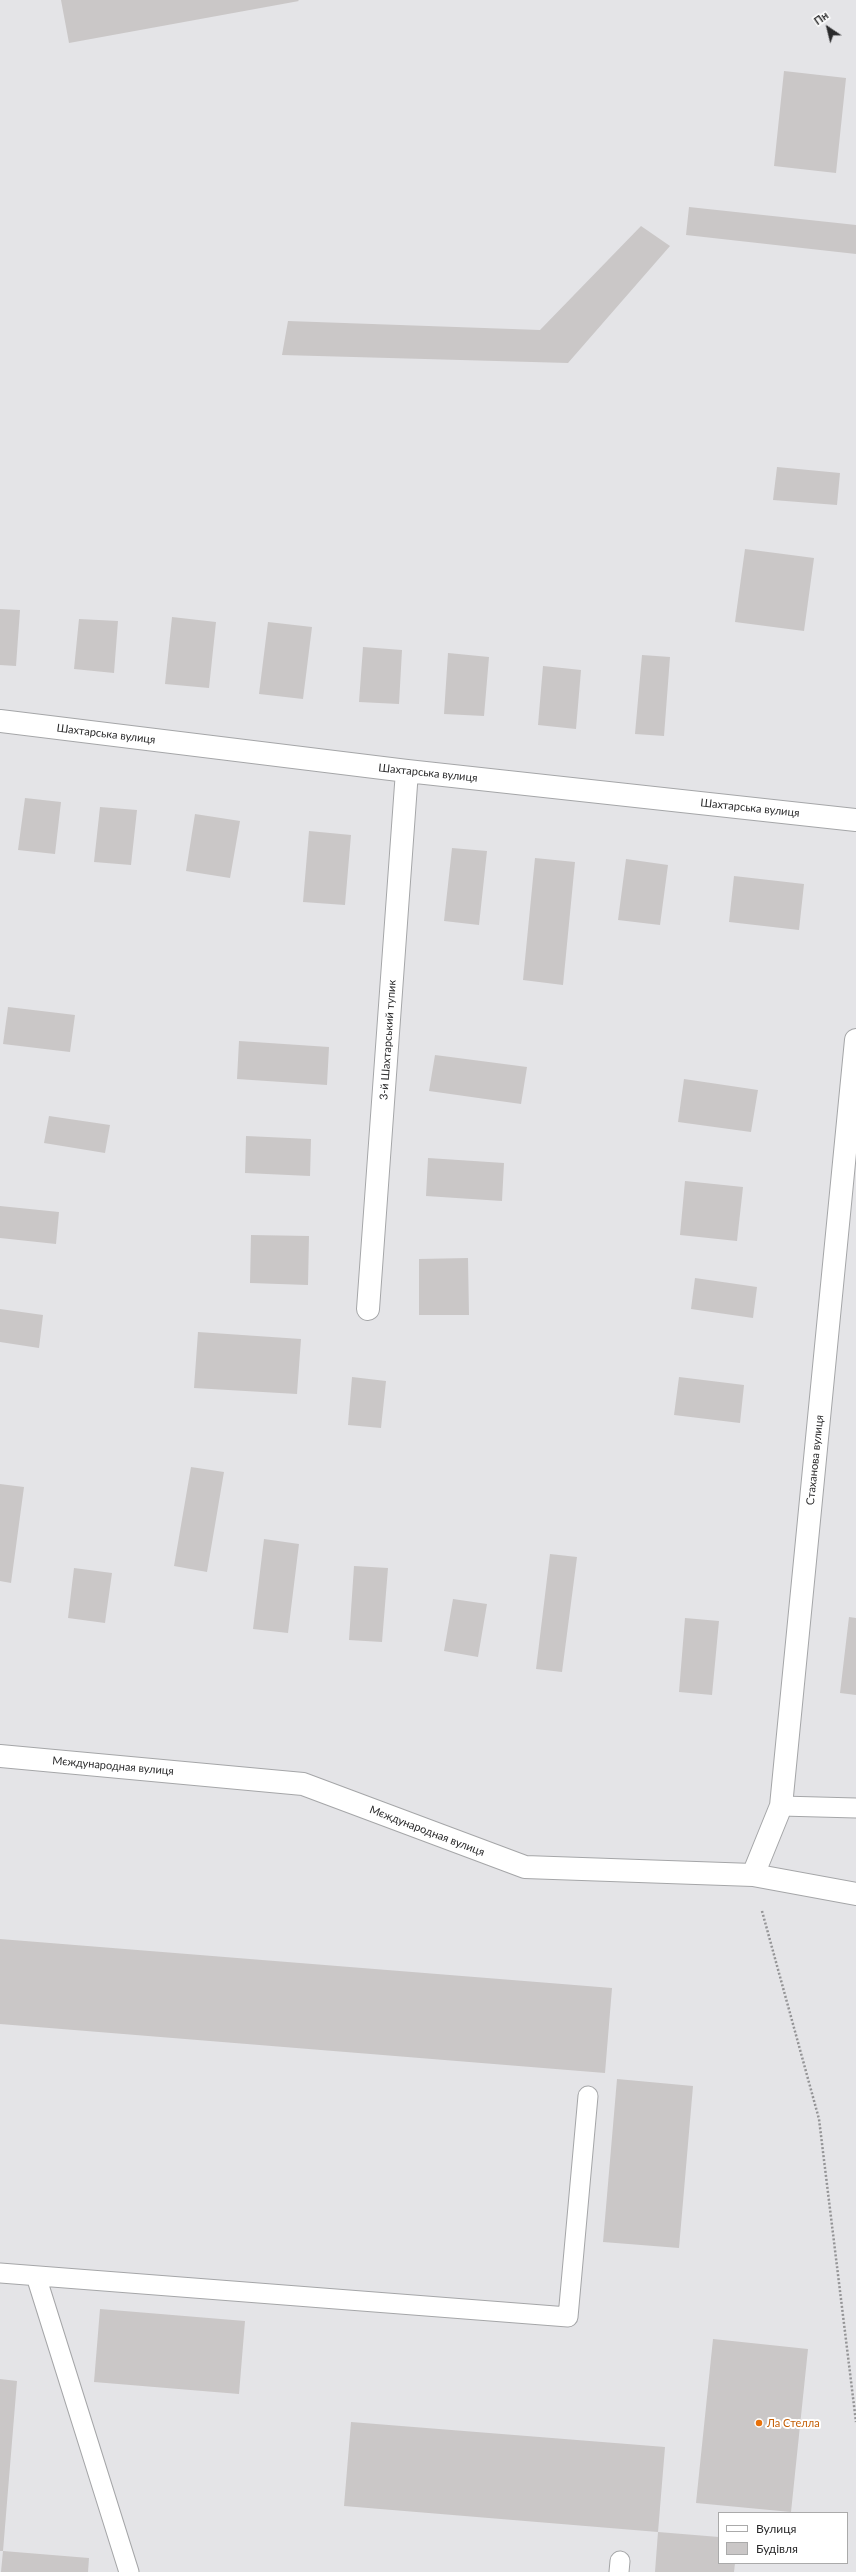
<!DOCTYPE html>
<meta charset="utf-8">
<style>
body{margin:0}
#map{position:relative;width:856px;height:2572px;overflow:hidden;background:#e4e4e7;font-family:Lato,sans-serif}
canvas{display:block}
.legend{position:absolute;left:718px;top:2512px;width:130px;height:52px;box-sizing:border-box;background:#fff;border:1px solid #aaa;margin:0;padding:5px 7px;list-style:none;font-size:12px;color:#2a2a2b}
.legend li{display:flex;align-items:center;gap:8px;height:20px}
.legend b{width:20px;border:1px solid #aaa}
.north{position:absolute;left:808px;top:8px;width:40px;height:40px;-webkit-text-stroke:3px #fff;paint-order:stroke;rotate:325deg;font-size:11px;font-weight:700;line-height:16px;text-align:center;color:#2a2a2b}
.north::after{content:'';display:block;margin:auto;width:14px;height:18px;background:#2a2a2b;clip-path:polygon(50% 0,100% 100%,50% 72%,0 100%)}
</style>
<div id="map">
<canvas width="856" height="2572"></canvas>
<ul class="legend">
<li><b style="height:5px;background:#fff"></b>Вулиця</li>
<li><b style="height:11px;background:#cac7c7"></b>Будівля</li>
</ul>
<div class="north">Пн</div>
</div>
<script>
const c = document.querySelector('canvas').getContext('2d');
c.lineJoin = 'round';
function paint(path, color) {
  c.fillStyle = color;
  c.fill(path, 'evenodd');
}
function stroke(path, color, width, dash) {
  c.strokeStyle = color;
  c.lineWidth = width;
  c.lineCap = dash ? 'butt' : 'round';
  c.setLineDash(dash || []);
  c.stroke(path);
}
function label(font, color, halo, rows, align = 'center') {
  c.font = font + ' Lato,sans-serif';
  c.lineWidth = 4;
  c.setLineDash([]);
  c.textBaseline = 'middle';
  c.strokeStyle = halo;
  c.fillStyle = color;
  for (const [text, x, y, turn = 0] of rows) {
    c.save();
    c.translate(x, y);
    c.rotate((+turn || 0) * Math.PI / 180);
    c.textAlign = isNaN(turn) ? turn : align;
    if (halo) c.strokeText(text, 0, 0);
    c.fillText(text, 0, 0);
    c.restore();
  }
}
paint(new Path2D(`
 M61,0H298L299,1L69,43Z
 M784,71L846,78L836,173L774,166Z
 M689,207L856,225V254L686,235Z
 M641,226L670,246L568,363L282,355L288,321L540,330Z
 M777,467L840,473L837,505L773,500Z
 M745,549L814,558L804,631L735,622Z
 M0,609L20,610L16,666L0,665Z
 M172,617L216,622L209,688L165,684Z
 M79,619L118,621L114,673L74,669Z
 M268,622L312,627L303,699L259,694Z
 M363,647L402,650L399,704L359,702Z
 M448,653L489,657L484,716L444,714Z
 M642,655L670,657L664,736L635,734Z
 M543,666L581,670L576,729L538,725Z
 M25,798L61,802L55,854L18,850Z
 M100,807L137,810L131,865L94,862Z
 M195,814L240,821L230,878L186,871Z
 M309,831L351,835L345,905L303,902Z
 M452,848L487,851L479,925L444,921Z
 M535,858L575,862L563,985L523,980Z
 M626,859L668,865L660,925L618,920Z
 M734,876L804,884L799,930L729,922Z
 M8,1007L75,1015L70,1052L3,1044Z
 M239,1041L329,1047L327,1085L237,1079Z
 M435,1055L527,1067L521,1104L429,1091Z
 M684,1079L758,1090L751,1132L678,1122Z
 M49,1116L110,1125L105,1153L44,1143Z
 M246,1136L311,1139L310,1176L245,1173Z
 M428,1158L504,1163L502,1201L426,1196Z
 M685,1181L743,1187L737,1241L680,1235Z
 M0,1206L59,1212L56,1244L0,1238Z
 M251,1235L309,1236L308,1285L250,1283Z
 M468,1258L469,1315H419V1259Z
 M695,1278L757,1287L753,1318L691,1309Z
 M0,1309L43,1315L39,1348L0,1342Z
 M198,1332L301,1339L297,1394L194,1388Z
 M352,1377L386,1381L381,1428L348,1425Z
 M679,1377L744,1385L740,1423L674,1415Z
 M191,1467L224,1472L207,1572L174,1566Z
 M0,1484L24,1487L11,1583L0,1581Z
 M264,1539L299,1544L288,1633L253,1629Z
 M550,1554L577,1557L562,1672L536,1669Z
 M354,1566L388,1568L382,1642L349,1640Z
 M74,1568L112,1573L105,1623L68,1618Z
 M453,1599L487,1604L478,1657L444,1651Z
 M849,1617L856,1618V1695L840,1693Z
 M685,1618L719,1621L712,1695L679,1692Z
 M0,1939L612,1988L605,2073L0,2024Z
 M617,2079L693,2086L679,2248L603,2242Z
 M100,2309L245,2321L239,2394L94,2382Z
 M713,2339L808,2349L791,2512L696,2503Z
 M0,2379L17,2381L3,2551H0Z
 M351,2422L665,2447L658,2532L344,2506Z
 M658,2532L719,2537V2563H735L734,2572H655Z
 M3,2551L89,2558L88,2572H1Z`), '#cac7c7');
const lane = new Path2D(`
 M781,1806L856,1808
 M0,2273L568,2317L588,2096
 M36,2276L129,2572
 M619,2572L620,2561`);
const street = new Path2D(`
 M0,721L407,771L856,820
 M368,1309L407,771
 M0,1756L303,1784L525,1867L753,1875L856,1894
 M753,1875L781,1806L856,1040`);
stroke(lane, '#a5a6a8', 21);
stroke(street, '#a5a6a8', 24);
stroke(new Path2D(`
 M762,1911L819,2119L856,2422`), '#949496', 2.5, [2, 2]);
stroke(lane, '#fff', 19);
stroke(street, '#fff', 22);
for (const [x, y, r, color] of [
 [759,2423,4,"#e8710a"]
]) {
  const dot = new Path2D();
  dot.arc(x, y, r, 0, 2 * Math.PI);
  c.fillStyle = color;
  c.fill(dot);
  stroke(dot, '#fff', 1.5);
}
label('11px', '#2a2a2b', '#fff', [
 ["Шахтарська вулиця",106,734,7],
 ["Шахтарська вулиця",428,773,6],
 ["Шахтарська вулиця",750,808,6],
 ["3-й Шахтарський тупик",388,1040,-86],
 ["Стаханова вулиця",815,1460,-84],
 ["Мєждународная вулиця",113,1766,5],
 ["Мєждународная вулиця",427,1831,21]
]);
label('11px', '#c56008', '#fff', [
 ["Ла Стелла",767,2423]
], 'left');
</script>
